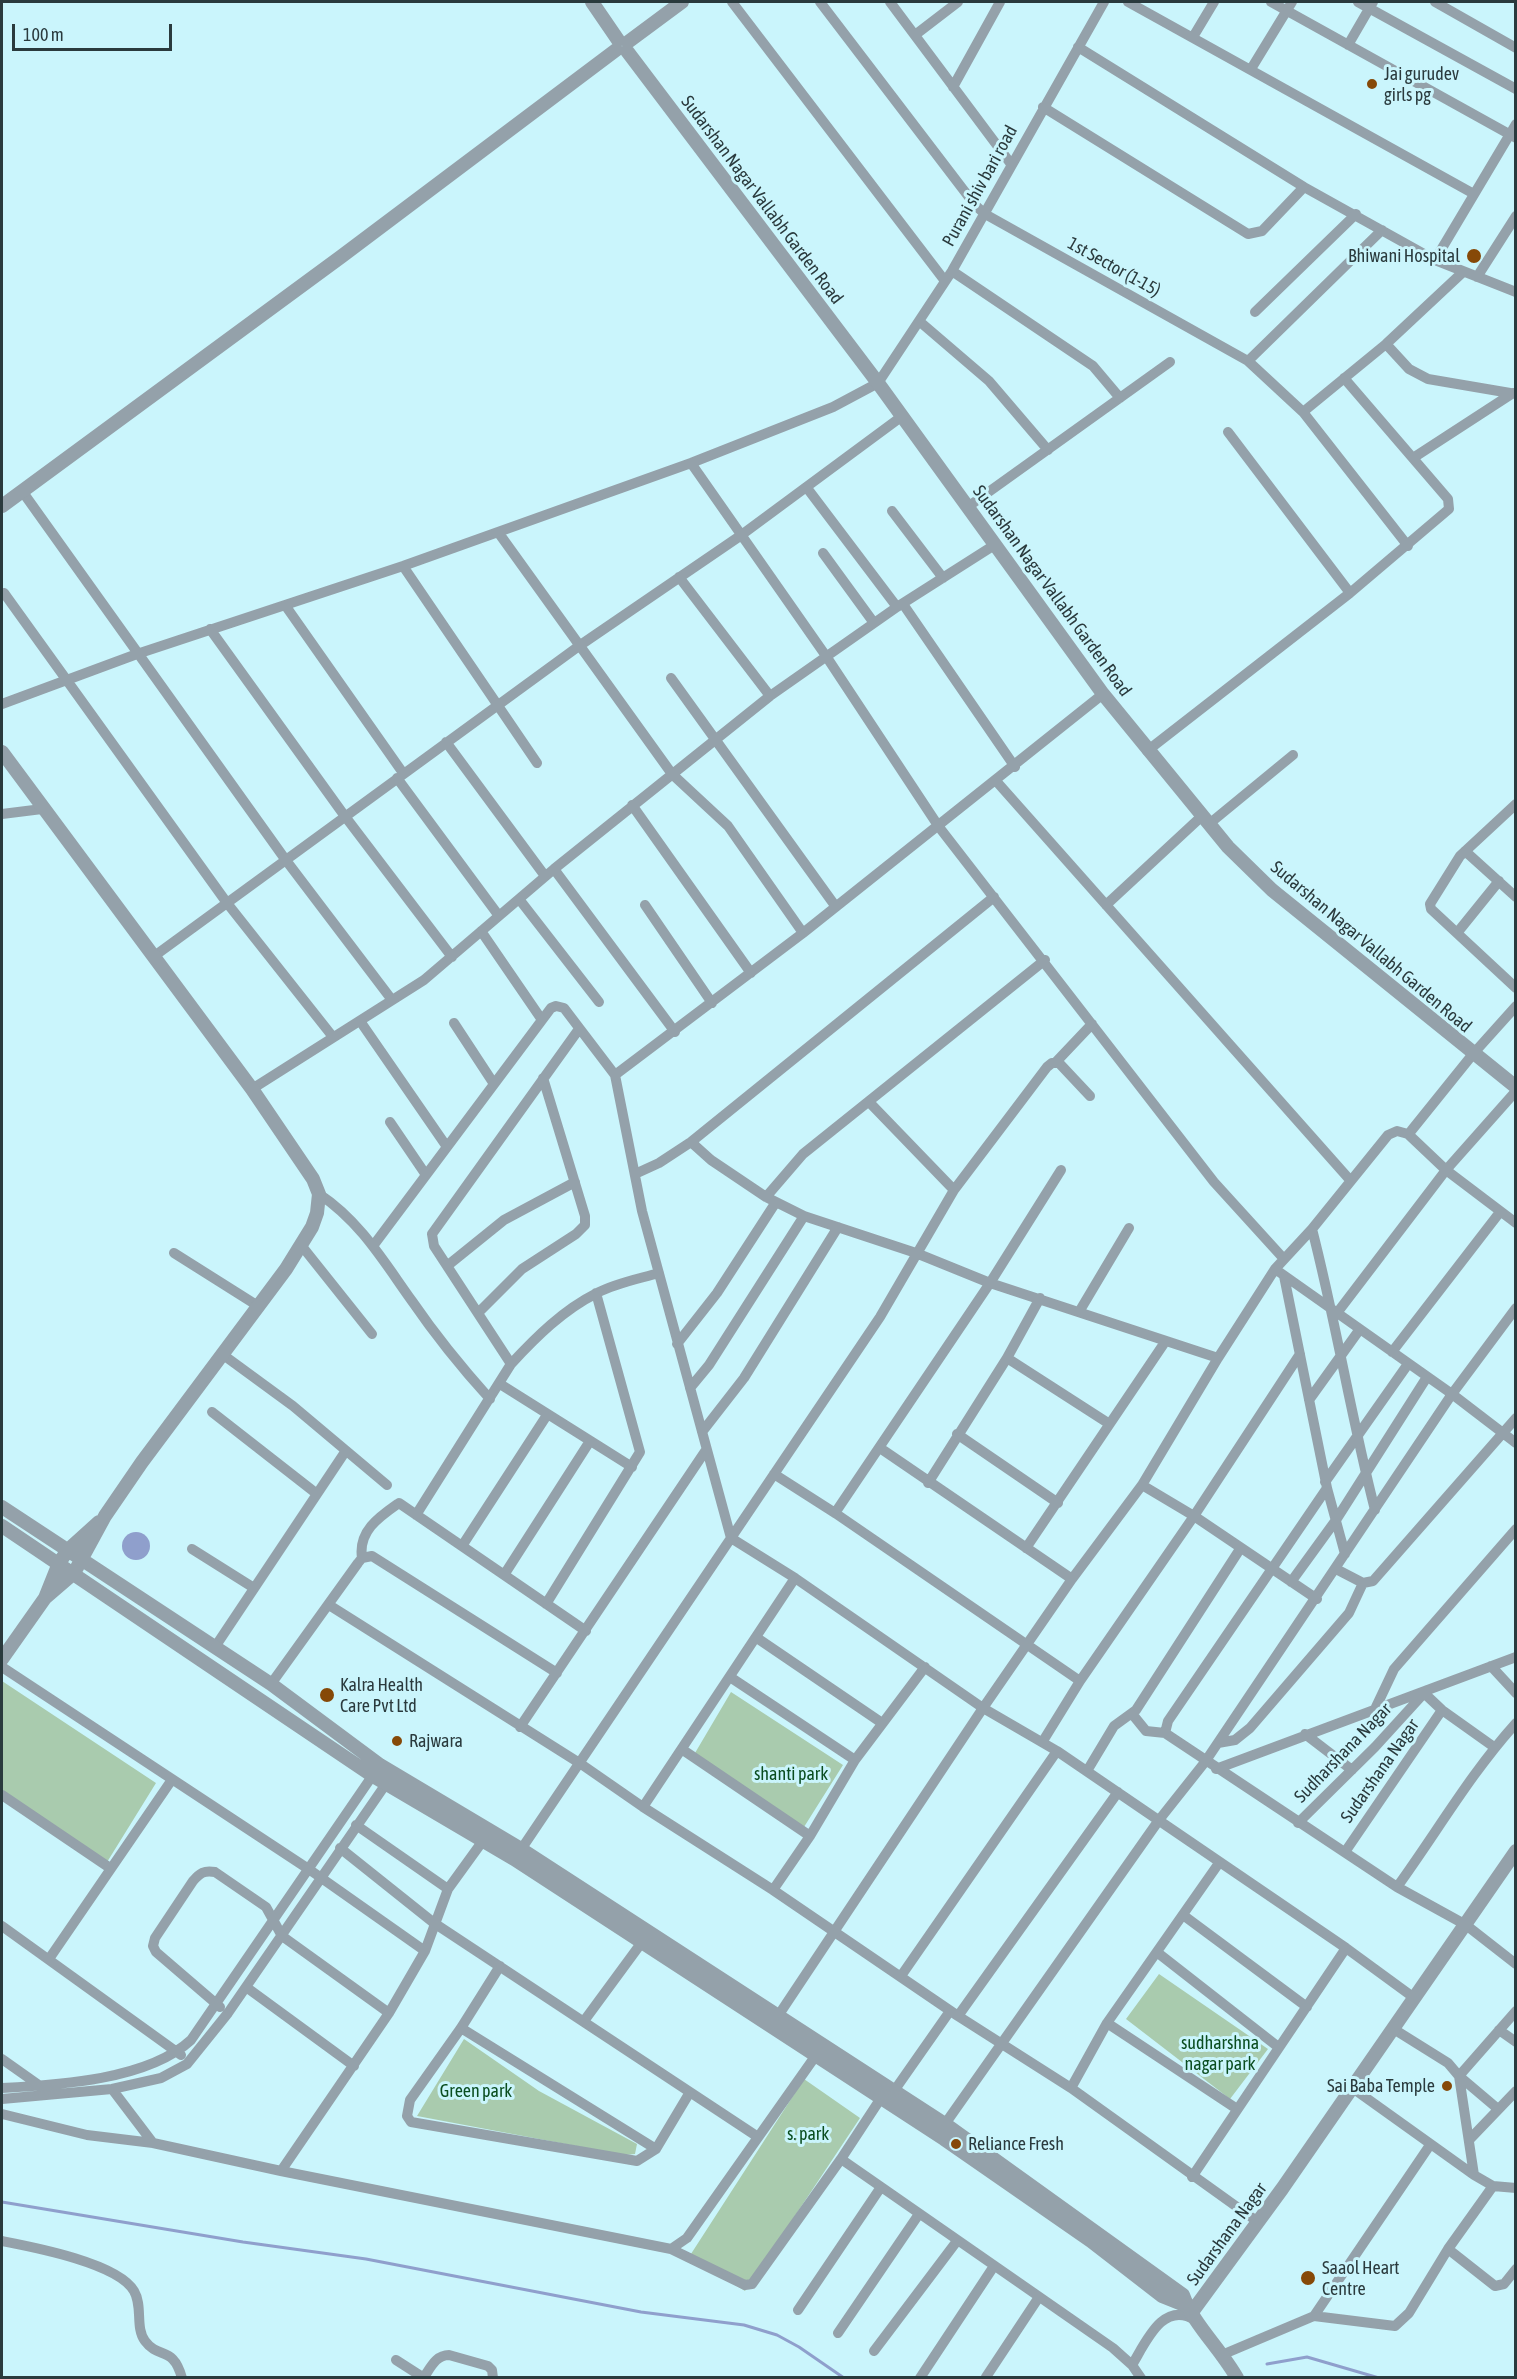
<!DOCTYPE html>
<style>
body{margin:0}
#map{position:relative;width:1517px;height:2379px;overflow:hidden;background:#caf5fc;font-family:"Asap Condensed",sans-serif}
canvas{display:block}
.frame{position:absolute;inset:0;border:3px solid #2a3a3d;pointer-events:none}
.scale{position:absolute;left:12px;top:24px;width:160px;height:27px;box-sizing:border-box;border:3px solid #2a3a3d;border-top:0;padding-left:8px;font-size:18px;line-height:21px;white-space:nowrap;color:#2a3a3d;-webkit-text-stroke:4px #caf5fc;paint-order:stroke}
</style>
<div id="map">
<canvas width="1517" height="2379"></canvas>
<div class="frame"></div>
<div class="scale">100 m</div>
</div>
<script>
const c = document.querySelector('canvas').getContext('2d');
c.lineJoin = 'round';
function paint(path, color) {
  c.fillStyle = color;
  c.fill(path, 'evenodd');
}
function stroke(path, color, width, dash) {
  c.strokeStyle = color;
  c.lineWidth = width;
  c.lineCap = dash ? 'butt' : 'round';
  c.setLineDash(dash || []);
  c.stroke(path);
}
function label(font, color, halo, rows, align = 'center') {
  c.font = font + ' "Asap Condensed",sans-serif';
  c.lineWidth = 6;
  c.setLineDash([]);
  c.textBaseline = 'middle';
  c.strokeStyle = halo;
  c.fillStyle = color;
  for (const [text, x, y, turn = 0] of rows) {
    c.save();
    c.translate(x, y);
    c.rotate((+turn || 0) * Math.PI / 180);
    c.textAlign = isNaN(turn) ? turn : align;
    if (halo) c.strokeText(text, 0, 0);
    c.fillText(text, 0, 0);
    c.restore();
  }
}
paint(new Path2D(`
 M2,1681L156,1783L104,1867L2,1793Z
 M731,1692L843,1765L804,1827L695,1753Z
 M1159,1974L1268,2049L1230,2099L1126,2019Z
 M464,2039L539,2091L637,2144L635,2154L624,2155L417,2116Z
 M804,2079L860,2118L745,2291L689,2257Z`), '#a9cbae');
paint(new Path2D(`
 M122 1546a14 14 0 1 1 28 0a14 14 0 1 1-28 0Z`), '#8f9fcc');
stroke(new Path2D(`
 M2,2202L243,2242L366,2259L641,2312L744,2325L777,2335L799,2347L844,2378
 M1267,2364L1307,2357L1379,2378`), '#8f9fcc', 3);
stroke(new Path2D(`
 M732,2L945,281
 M820,2L975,205L985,214L1248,361L1303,412L1408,546
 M890,2L1011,164
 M1128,2L1474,194
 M1271,2L1516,138
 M1358,2L1516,89
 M1435,2L1516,48
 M915,35L958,2
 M1193,37L1214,2
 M1348,45L1373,2
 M1078,47L1304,187L1435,260L1516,292
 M1251,69L1292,2
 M953,87L1000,2
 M1043,107L1248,234L1262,231L1304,187
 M1435,260L1516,124
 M952,271L1093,366L1120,398
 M1477,277L1516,216
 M1255,312L1356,214
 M919,321L989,381L1048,450
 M1386,344L1409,369L1428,379L1516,394
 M1248,361L1382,230
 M1303,412L1386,344L1463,272
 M1228,432L1350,593
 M1413,458L1513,393
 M691,463L826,656L939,827L1214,1182L1284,1259
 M807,488L897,607
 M22,491L285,859L392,1000
 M969,506L1170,362
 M892,511L943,578
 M498,532L672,774L728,826L803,933
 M823,553L874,623
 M403,566L537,763
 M679,577L770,696
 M4,593L227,903L333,1037
 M903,604L1015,767
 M285,605L403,773
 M210,629L344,815L452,957
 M671,678L836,907
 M2,704L137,654L403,566L691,463L833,407L878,383L952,271L1104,2
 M446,742L545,876
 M1147,751L1350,593L1449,509L1448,499L1344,378
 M397,778L499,916
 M997,782L1350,1180
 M1516,804L1460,856L1430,904L1431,909L1516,988
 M632,805L751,973
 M2,814L42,809
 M1209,824L1293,755
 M1465,851L1516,897
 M554,869L675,1032
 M519,899L599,1002
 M645,905L712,1003
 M1106,905L1202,816
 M481,931L542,1020
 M1457,933L1499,881
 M153,957L579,646L740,536L901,417
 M360,1021L447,1147
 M454,1023L494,1084
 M1056,1062L1092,1024
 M615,1075L803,933L1103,694
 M252,1089L424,980L554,869L770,696L897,607L996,544
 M870,1103L954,1190
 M390,1122L426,1175
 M1408,1134L1446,1170L1516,1223
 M691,1142L711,1160L766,1197L804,1216L916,1253L990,1283L1218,1358L1275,1269L1312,1229L1388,1135L1397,1131L1408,1134L1411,1131L1473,1054L1516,1006
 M635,1174L659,1163L691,1142L994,897
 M319,1194C360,1221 384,1262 412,1301C436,1336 462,1368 490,1399
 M766,1197L803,1154L1045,960
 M1312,1229C1336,1322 1351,1417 1375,1510
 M301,1245L372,1334
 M373,1246L551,1008L556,1006L564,1008L615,1075L642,1211L731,1538L795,1578L983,1708L1057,1751L1346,1948L1413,1997
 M174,1253L258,1306
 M447,1266L504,1220L575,1182
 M1275,1269L1452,1394L1516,1443
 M1284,1276L1327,1488L1345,1554
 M1079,1312L1129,1228
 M478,1313L522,1269L576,1234L585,1225V1216L543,1078
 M1337,1313L1446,1170L1516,1091
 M677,1344L717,1293L776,1202
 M1392,1352L1500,1212
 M222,1354L293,1406L387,1485
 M1007,1358L1108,1423
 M511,1364L434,1246L432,1234L579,1029
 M500,1384L632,1467
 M690,1388L709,1365L804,1216
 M1309,1400L1360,1329
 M212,1412L317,1494
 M702,1432L744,1378L838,1227
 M957,1434L1058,1503
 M880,1448L1072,1579
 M774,1474L835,1513L1080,1681L1194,1516L1300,1354
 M1325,1482L1408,1364
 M928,1483L1007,1358L1040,1298
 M1142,1485L1194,1516L1317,1599
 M1327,1488L1168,1721L1165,1733L1397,1887L1466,1925L1516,1964
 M835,1513L990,1283L1061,1170
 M416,1515L511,1364C536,1337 563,1310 597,1293C616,1283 638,1279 659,1273
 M462,1546L547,1415
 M1026,1548L1165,1342
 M192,1549L254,1588
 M362,1558C358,1531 379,1517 399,1503L586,1631
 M1336,1569L1363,1583L1373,1581L1516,1418
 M504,1575L590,1441
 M1291,1582L1336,1520L1427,1377
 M546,1604L640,1452L596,1293
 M329,1605L581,1764L643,1807L773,1890L958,2016L1071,2088L1258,2222
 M757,1638L882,1723
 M215,1647L345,1452
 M1491,1666L1516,1693
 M2,1667L310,1870L425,1951
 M730,1677L855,1760
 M271,1684L358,1563L362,1558L372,1556L557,1673
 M1424,1693L1442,1710L1494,1747
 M1376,1707L1394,1669L1516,1529
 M1133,1715L1146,1731L1165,1733
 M520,1727L706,1450
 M1305,1734L1352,1770
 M1043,1741L1080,1681
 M1218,1743L1235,1740L1250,1728L1349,1613L1363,1583
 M683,1750L810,1836
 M1216,1769L1516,1657
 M1087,1771L1114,1726L1136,1710L1240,1549
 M2,1795L110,1868
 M643,1807L795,1578
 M1298,1823L1375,1747L1427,1690
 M356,1825L448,1889
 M340,1848L434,1923L758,2137
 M1345,1852L1442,1710
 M518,1854L880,1317L954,1190L1047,1067L1052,1063H1059L1090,1096
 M1397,1887C1437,1832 1470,1774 1516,1723
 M773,1890L810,1836L855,1760L925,1667
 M1183,1915L1307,2007
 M2,1926L181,2055
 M1158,1953L1277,2046
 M49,1959L171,1781
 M500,1966L461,2028L410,2100L407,2116L411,2122L637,2161L656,2149L690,2092
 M901,1976L1057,1751
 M246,1987L354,2066
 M220,2007L156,1952L153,1946L155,1938L193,1881C200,1873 204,1870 215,1872L266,1907L282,1936L389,2013
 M778,2016L983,1708L1072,1579L1142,1485L1218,1358
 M958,2016L1118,1792
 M584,2021L645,1938
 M1107,2023L1237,2109
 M461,2028L656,2149
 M1392,2028L1448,2063L1459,2076L1474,2175
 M1499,2030L1516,2042
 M2,2059L43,2088
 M1351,2087L1474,2175L1493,2186L1516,2188
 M2,2088C58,2085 148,2080 191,2040L377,1769
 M1071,2088L1107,2023L1219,1863
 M112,2089L153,2143
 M894,2091L950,2011
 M2,2099L112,2089L161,2078L187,2064L228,2013L390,1778
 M1498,2109L1459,2076L1516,2011
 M2,2114L87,2135L153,2143L281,2171L671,2249L687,2238L819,2051
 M945,2124L1159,1820L1205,1762L1452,1394L1516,1308
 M1470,2139L1516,2091
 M841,2159L1113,2348L1132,2365L1141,2378
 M281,2171L389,2013L425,1951L448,1889L482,1842
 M1192,2177L1346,1948
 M2,2241C33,2247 118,2263 134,2291C143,2306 135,2328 145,2341C159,2360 173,2345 182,2378
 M671,2249L745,2285L752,2284L841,2159L881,2098
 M1448,2249L1495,2286L1504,2284L1516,2269
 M798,2310L881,2187
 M1314,2316L1430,2145
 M838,2333L919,2214
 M874,2351L957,2241
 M1224,2354L1314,2316L1395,2326L1409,2313L1448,2249L1493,2186
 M396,2360L424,2378
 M1132,2365C1146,2342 1163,2300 1195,2320
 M424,2377C431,2367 436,2355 449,2355L488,2366L492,2370L493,2378
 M986,2377L1039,2297
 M920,2378L994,2266`), '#94a1aa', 10);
stroke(new Path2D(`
 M592,2L618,40
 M628,42L682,2
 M627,51L878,383L1103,694L1228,847L1272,890L1516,1087
 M2,506L342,256L616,50
 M2,752L252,1089L313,1179L319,1194L317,1213L312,1227L286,1269L142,1462L105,1516L74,1573L45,1598
 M2,1507L271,1684L380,1765L521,1849L945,2124L1183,2295C1193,2324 1221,2349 1237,2378
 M2,1526L373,1776L514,1859L944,2139L1091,2241L1162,2296L1187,2306
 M2,1659L45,1598L59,1563L68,1550L99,1522
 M1192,2312L1282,2189L1516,1851`), '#94a1aa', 14);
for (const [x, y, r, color] of [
 [1372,84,6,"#864908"],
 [1474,256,8,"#864908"],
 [327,1695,8,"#864908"],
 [397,1741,6,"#864908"],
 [1447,2086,6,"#864908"],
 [956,2144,6,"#864908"],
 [1308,2278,8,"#864908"]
]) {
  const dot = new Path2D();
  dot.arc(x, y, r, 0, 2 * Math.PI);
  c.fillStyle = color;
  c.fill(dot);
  stroke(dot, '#caf5fc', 2);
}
label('18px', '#2a3a3d', '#caf5fc', [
 ["Jai gurudev",1384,74],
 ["girls pg",1384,95],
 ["Bhiwani Hospital",1460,256,"right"],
 ["Kalra Health",340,1685],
 ["Care Pvt Ltd",340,1706],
 ["Rajwara",409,1741],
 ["Sai Baba Temple",1435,2086,"right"],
 ["Reliance Fresh",968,2144],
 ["Saaol Heart",1322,2268],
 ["Centre",1322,2289]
], 'left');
label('18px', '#2a3a3d', '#caf5fc', [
 ["Purani shiv bari road",980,186,-61],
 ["Sudarshan Nagar Vallabh Garden Road",762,200,53],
 ["1st Sector (1-15)",1114,267,29],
 ["Sudarshan Nagar Vallabh Garden Road",1052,591,54],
 ["Sudarshan Nagar Vallabh Garden Road",1371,947,40],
 ["Sudharshana Nagar",1343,1753,-46],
 ["Sudarshana Nagar",1380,1771,-55],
 ["Sudarshana Nagar",1227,2234,-54]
]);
label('18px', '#0a4d1f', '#caf5fc', [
 ["shanti park",791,1774],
 ["sudharshna",1220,2043],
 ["nagar park",1220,2064],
 ["Green park",476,2091],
 ["s. park",808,2134]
]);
</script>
